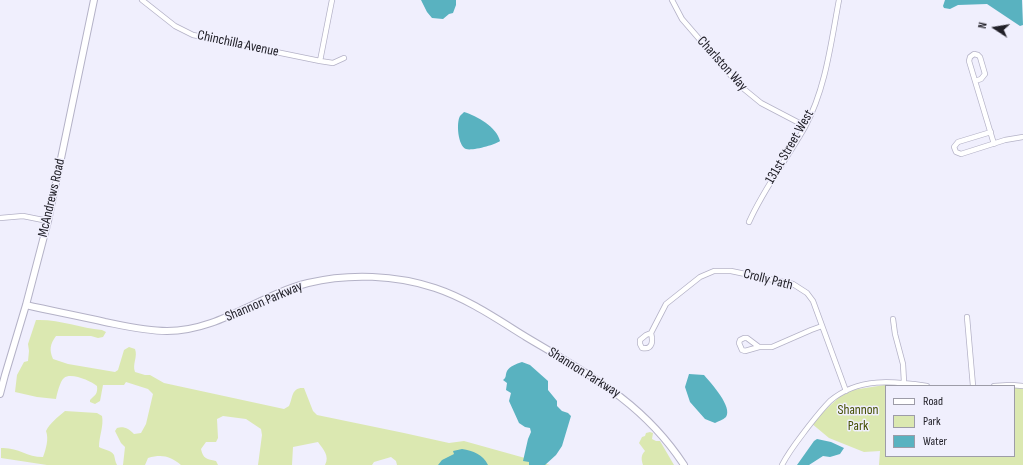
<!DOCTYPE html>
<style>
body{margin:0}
#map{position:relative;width:1023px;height:465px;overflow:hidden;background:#f0effd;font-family:"Sofia Sans Condensed",sans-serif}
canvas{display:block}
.legend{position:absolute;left:885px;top:385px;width:130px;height:72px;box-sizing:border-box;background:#f0effd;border:1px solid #9d9ca8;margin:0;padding:5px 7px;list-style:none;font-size:12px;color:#212028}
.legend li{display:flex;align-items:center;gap:8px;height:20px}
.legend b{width:20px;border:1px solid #9d9ca8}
.north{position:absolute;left:975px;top:8px;width:40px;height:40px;-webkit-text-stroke:3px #f0effd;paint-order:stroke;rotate:282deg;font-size:11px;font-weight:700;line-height:16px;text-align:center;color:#212028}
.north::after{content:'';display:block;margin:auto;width:14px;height:18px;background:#212028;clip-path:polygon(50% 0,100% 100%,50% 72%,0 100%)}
</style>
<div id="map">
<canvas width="1023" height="465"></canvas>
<ul class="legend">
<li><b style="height:5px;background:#fff"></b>Road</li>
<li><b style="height:11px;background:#dbe8b1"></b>Park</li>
<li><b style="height:11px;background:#59b2c0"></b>Water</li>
</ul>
<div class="north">N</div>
</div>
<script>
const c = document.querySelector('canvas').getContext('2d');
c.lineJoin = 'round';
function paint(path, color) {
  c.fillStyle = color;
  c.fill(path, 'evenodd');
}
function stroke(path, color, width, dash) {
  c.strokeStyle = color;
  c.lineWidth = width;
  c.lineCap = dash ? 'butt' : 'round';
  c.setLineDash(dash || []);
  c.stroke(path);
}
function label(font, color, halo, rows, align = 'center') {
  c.font = font + ' "Sofia Sans Condensed",sans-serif';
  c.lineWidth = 3;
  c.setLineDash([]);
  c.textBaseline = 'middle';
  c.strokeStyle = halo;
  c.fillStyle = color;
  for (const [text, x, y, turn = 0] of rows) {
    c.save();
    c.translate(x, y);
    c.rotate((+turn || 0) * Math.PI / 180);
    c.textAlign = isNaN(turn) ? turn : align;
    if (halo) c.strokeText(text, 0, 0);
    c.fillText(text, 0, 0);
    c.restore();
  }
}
paint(new Path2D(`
 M36,320C59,319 80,328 102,330L106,332L103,337L98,338L91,336H56C50,344 49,350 53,359L68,364L115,372L118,370L124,350L129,347L135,349C138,357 132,364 135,372L145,375H150L164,383L284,409L289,406C293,398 291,387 304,388L313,411L317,415L404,433L449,443L464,441L550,465H397L396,461L391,457L374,462L372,465H325C330,456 323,449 318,442L293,447L292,465H258L262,435L261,429L246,419L223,416L217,419L218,438L216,442H206L201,449C203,459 207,459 216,461L218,465H181C170,456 162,454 148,458L145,465H123L125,447L121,443L115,431L117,428C124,426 129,429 134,434L141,433L146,424L153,394L148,389L126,382L124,385H103L100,401L95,404L90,402V400C95,395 98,394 97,386C91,381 71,372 64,378C60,381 57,394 56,399L37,397L15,392L17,375L24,362L28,361L29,351L28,344Z
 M904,382L927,386H886V456H1014V386H1023V465H879L880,451L864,452L829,438L811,423L846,391Z
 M65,411L97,413L102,416C104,426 99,436 99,447C104,450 111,450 114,455C115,458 115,462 117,465H47L1,458V448C18,447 26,457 43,457C46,449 49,439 46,431C50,423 58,417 65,411Z
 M650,432L653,433L652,439L656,441H660L674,465H643C641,459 641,455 645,451L639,443L642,437L645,436L646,433Z`), '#dbe8b1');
paint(new Path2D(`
 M421,0H456V5L453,13L449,14L443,19L432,18L427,12Z
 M945,0H1022L1023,25L1020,26L987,4L958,5L950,9L944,8L943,6Z
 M464,112C477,116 497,127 500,141C495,145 472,151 466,149C458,146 456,123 460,116C461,115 463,113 464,112Z
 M522,362L530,365L548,381V390L557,401V406L562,411L568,413L571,416L562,446L556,455L545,465H529V462L523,461L528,439L531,432L530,428L525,427L519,423L509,401L511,393L506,390L507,383L503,380C507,377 505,375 507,371C510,366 516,364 522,362Z
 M689,374L704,375C711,383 733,407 726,417C723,420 718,421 715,423L705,419L690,402L685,387Z
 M817,439L831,442L844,448L840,454L830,457L823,456L809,465H797L814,441Z
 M462,449C473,451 483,454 488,465H438L442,460L454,454L453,451Z`), '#59b2c0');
const street = new Path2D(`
 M142,0L175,26L193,35L320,61L333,63L344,58
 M672,0L682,19L739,85L761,103L805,126
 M320,61L332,0
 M975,81L981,79L985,74L980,57L978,55L974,54L970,57L969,61L994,144
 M991,132L958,142L954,147L956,152L961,154L1005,140L1023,137
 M0,218L23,216L48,221
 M749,222C764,188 787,159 805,127C826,88 831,42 839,0
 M967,317L973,386
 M893,319L895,334L903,364L904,382
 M651,333C653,341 653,350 642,348L640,344V340L646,335L651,333L666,304L700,277L714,271H731L793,284L807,293L813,301L846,391
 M759,347L745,351L742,350L739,343L740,340L744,338H747L759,347H772L811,330L822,326
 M994,386L1011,385L1023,386
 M782,465C789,451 799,439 808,427C815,418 822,409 830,401C858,377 894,381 927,386`);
const secondary = new Path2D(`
 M26,305C52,311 79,316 105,322C125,326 146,331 167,331C219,331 259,295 308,283C349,273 396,275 435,288C468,299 497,319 526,337C588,374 643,402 684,465
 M0,394L5,375L26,305L48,221L94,0`);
stroke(street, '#b4b2c7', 6);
stroke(secondary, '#b4b2c7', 8);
stroke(street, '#fff', 4.5);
stroke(secondary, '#fff', 6);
label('14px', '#212028', '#f0effd', [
 ["Chinchilla Avenue",238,44,12],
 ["Charlston Way",722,64,48],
 ["131st Street West",790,147,-60],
 ["McAndrews Road",52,198,-77],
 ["Crolly Path",768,280,14],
 ["Shannon Parkway",264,302,-23],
 ["Shannon Parkway",584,373,32]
]);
label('14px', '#444f02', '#f0effd', [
 ["Shannon",858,410],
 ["Park",858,426]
]);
</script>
